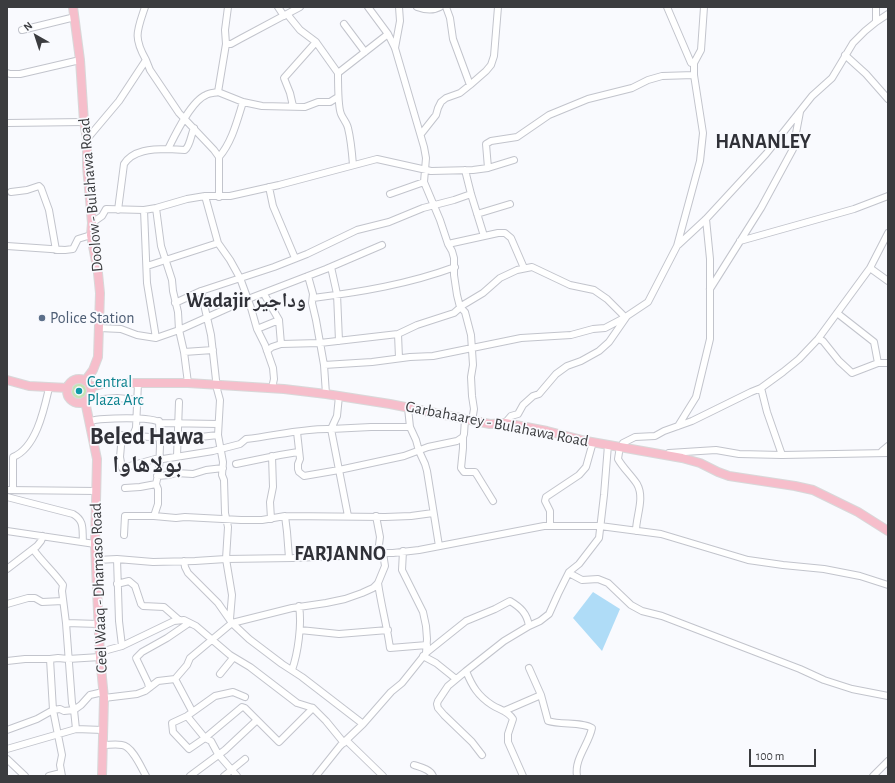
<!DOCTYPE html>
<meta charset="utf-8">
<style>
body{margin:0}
#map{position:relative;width:895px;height:783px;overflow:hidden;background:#f9fafe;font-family:"Alegreya Sans",sans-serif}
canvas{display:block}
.frame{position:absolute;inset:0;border:8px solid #3b3c3f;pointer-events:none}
.north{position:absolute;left:16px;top:16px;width:40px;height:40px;-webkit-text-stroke:3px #f9fafe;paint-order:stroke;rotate:321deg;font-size:11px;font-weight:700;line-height:16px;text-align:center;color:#3b3c3f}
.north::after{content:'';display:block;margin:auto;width:14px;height:18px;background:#3b3c3f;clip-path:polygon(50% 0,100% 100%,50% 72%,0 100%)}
.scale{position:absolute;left:749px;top:749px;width:67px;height:18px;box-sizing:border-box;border:2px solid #3b3c3f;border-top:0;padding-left:5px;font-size:12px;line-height:14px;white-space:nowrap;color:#3b3c3f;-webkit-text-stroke:3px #f9fafe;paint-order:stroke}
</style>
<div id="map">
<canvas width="895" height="783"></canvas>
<div class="frame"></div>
<div class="north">N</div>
<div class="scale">100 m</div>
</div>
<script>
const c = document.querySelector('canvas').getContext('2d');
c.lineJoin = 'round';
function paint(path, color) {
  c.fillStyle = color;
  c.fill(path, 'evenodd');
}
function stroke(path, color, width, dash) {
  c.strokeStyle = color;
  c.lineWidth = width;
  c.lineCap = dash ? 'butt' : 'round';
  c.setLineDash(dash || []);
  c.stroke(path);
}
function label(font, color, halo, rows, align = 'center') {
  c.font = font + ' "Alegreya Sans","Noto Naskh Arabic",sans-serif';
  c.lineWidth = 3.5;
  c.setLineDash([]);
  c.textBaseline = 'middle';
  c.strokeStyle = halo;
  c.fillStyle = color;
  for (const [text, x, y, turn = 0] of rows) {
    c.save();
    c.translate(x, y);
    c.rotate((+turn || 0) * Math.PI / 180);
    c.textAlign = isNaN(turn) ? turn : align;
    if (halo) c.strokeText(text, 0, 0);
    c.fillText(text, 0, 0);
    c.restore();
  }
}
paint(new Path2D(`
 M70 391a9 9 0 1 1 18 0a9 9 0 1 1-18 0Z`), '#c6e2b4');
paint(new Path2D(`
 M593,592L620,609L602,651L573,618Z`), '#afdcf7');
const minor = new Path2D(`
 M278,7L284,16
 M368,7L388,34L395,48L424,147L426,158L424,182L440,220L448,244L452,251L454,258V275L457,295L460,307L465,312L471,335L473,365L471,377L472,396L474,409L472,421
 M417,7C425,10 433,11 440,7
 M446,7L450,18L453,39L470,85
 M667,7L691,63H694
 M287,14L300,30L316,42L338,73
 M876,20V22L888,14
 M344,24L365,52
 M22,30L75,17
 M226,44H231L240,39L300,7
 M395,48L400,21L399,7
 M845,55L866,74L888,99
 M146,60L150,70L179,113L214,150L219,157V197
 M7,73L10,74H20L80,60
 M218,92L243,102L262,106L305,107L318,102H330L338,97
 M293,106L290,93L284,78L316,42
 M7,123L84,122
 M421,134L436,115L438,108L441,102L446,98L460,93L470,85L486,71L491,65L494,56L498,7
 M87,139L119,101L146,60C133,37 137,31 145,7
 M168,149L185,150C190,146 191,135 194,128
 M219,157C232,142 237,121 243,102
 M353,165C352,152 351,140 348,128C347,123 343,119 341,114C338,107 338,81 338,73L388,34
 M488,168L486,144L491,141L517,137L549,115L588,99L632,88L648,80L662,76L694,75
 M465,170L471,194L484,236
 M269,187L273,206L295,258
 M11,192L27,190L39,186L41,188L49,210L56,250
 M390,194L424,182
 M205,196L218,243L230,260L240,278L251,308L257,329L265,345L273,368L274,379L272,388
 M156,208L161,246L172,280L173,291L178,312L179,330L184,352L188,383
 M118,210L124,164C133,150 152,149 168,149C175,135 191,101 206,95C209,93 214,93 218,92L226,44L225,30L228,7
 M144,210L147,283L156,338
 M477,214L510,204
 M92,223L102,216L106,209L144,210L156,208L187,199L205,196H230L279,185L377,159L431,171L473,170L488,168L514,160
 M740,241L854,209L888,196
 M448,244L498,233H505L511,238L524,268
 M678,245L706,219L766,154L812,96L832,78L853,43L865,31L876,22V7
 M7,246L65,250L73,249L78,239L91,235
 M147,266L218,243
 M331,267L337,294L339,341
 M870,268L888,281
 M308,276L313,294L312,303L316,320L324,365L326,394
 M710,289L761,208L793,149L800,112
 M201,291L211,335L217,389L220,400L218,435L223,462L222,475L224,480L225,513L228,527L226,559L232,595L230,619
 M264,294L279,320L281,344
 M313,298C361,292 409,284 455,267
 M175,303L201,291L274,267L307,254L357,230L389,222L423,208L454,200L471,194
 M837,313L874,342L878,363
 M99,328L121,329L137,335L156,338L179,330L248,299L326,269L382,245
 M257,329L279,320
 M398,334L399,358
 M818,339L823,341L839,361L852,373L878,363H888
 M267,351L272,347L281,344L320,343L398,334L417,325L454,313L463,305L483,293L500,278L517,270L532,267L570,285L594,290L607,299L625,317
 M184,352L213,350
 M324,365L372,362L410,357L433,356L521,338L571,335L593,329L605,328L624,318
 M761,388L767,412L782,455
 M103,399L117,398L138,400
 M408,408L410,427L416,440L419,451L425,464L427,471L439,546
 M90,421C102,418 152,416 161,423L218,424
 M505,423L511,416L518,414L523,405L533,396L539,394L556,374L567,366L581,361L599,351L609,342L627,316L648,302L677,246L700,161L703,133L694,75V63L701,50L704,7
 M678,426L696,397L710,339V259L706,219
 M297,432L300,459L298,464V469L299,472L304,476L339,470L404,456L428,447L457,441L463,437L464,434L465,419
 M133,435L136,428L138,383
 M218,435L200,437L185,436L178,438H164L122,435L120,457L122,468L159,458L163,459L213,451L240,444L246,439C275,436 303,428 331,429L337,416L339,396
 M463,437V448L461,468L464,472H475L477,475L493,501
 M620,446L618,459C623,468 631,475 637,484C645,498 636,516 636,531
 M622,447L623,443L635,437L655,436L664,431L692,421L751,392L761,388L783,372L799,359L818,339L870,268L888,233
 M669,453L716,450L739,454L782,455L888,453
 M882,453V451L888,446
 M177,456L179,402
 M236,464L280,455L298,452
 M157,476L169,475L176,473L193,474L206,470L223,468
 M125,488L140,487L156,484
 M7,490L96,491
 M13,490V457C36,448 44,410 49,388
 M7,497L73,514C85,521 82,529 83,542
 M154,516L158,504V489L156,484L159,470L160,446L159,421
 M285,516L287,532L289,558
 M348,516L331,429L371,427H410
 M376,516L380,537L378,553
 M271,519L270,502L273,487L272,456
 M550,525V511L545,501L546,497L579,475L586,467L593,442
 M7,531L95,544
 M124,535L125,516H154L176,518L185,517L241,520H262L285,516L385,517L411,516L433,513
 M33,549C42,562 54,572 63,585L62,591L66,623L72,703L74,710L76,729
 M403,551L402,570L423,612L426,626L427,639L426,653
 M117,559L119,621L122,646
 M97,560L117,559L153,562L195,561L226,559L293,558L365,555L378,553H393L419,550L544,526H600L661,534L748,560L783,565L824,569L860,576L888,585
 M184,561L185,567L188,573L218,603L232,623L249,639L282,664L302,677L363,724
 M7,569L37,546L41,541L43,536
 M569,573L582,580L598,579L608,583L631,605L642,611L662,616L800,669L824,680L852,689L888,696
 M378,583C381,605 387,626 390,648L427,645
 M117,584L129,581L135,586L141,604L143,606L164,607L179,620
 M7,604L28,598H35L42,602L63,601
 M66,623L99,624
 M300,630L339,634L388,630
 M100,652L122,646L174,621L184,620L196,626L230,655L250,667L297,703L313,708L326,721L344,743
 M423,656L436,663L456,679
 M50,659L53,710L62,755L60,765L62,776
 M7,661L25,659H50L58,658L68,659L100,657
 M529,668L541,695L548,721C561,725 583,722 592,728C589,744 574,759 577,776
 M292,670C298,653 302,624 299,606
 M466,671C472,686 478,696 492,705C500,710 508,711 513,719L508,734V742L523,776
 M220,674L233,658
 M175,679L192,711
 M149,688L148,683L136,658L142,652L167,638L189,623
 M245,697L233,692L215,696L187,716L172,723L173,732L189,749L205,738L242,707L245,708L279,742L313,708
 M104,698L137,694L145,691L158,681L175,679L187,665L190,658L232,623L292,608L326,603L345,599L362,593L373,588L378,583L385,566L383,553
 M504,711L541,695
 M187,716L205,738L211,741L218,754L237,776
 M7,730L37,719L53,710L60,709L64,711L74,710L81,705L90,695L103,692
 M347,741L383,776
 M103,745C109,745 116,744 122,745C132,746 141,767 146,776
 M7,749L76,729L103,730
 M482,755L472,742L444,715L438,708L437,704L438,701L448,686L466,671L504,641L529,626L540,621L549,614L558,594L569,572L579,564L599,538L604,495L608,445
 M7,759L25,776
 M414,765C420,767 430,769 433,776
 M49,776L61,773
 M190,776L225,750L257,720
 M224,776L245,759
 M316,776L340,746L363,724L391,692L402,683L426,653L466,621L495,609L510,601C520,607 527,613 529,626
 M873,776L888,761`);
const major = new Path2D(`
 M73,7L80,60L84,122L87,139V166L92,223L91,235L98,273L100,293L98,357L93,370L85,381
 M67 391a12 12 0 1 1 24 0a12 12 0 1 1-24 0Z
 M7,380L29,386L68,388
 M90,387L107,383H188L284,389L326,394L390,404L490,424L505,423L547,431L586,441L682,458L700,463L718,472L729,476L795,486L813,490L858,512L888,531
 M85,401L97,459L95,544L100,657L104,698L102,776`);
stroke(minor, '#c2c4cc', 8);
stroke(major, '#d8d8d9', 10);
stroke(minor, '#fff', 6);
stroke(major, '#f6becb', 8);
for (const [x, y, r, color] of [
 [42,318,4,"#5c6f8a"],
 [79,391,4,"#0f9aa8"]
]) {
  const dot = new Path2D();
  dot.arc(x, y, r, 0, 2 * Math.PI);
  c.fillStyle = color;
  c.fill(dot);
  stroke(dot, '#f9fafe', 1.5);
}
label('16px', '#3b3c3f', '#f9fafe', [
 ["Doolow - Bulahawa Road",91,195,-95],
 ["Garbahaarey - Bulahawa Road",497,424,11],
 ["Ceel Waaq - Dhamaso Road",99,588,-92]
]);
label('16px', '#4e5e75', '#f9fafe', [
 ["Police Station",50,318]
], 'left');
label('16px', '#0d838f', '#f9fafe', [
 ["Central",87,382],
 ["Plaza Arc",87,400]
], 'left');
label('bold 20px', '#303138', '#f9fafe', [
 ["HANANLEY",763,142],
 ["Wadajir وداجير",246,301],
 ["FARJANNO",340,554]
]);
label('bold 24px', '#303138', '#f9fafe', [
 ["Beled Hawa",147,437],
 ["بولاهاوا",147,465]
]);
</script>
